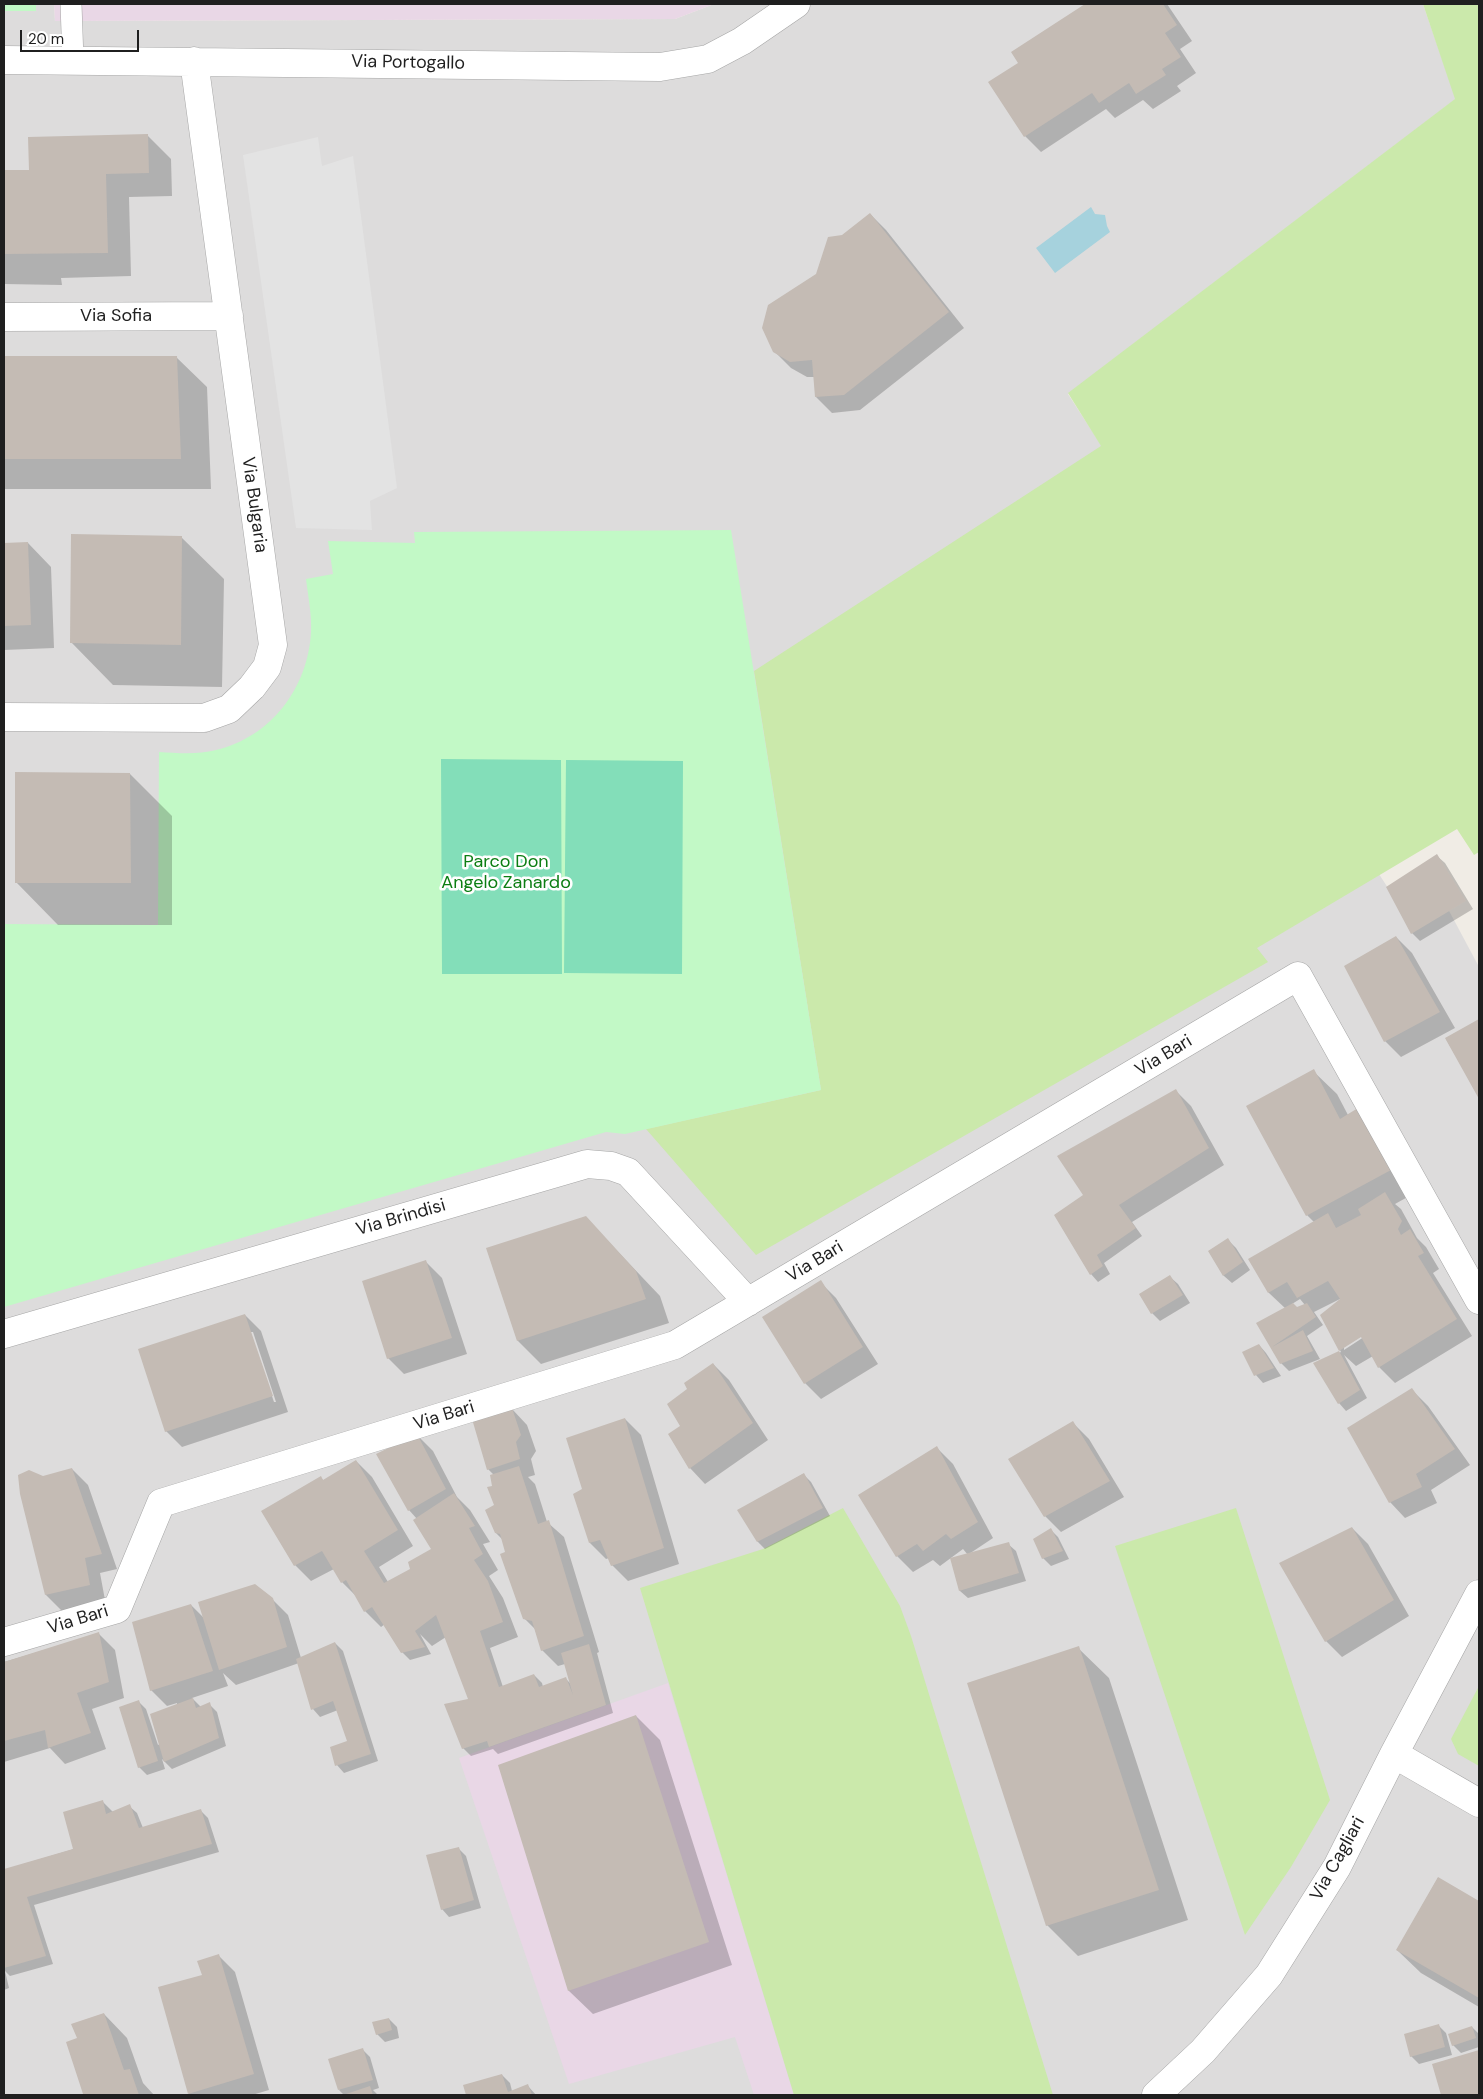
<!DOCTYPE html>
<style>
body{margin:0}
#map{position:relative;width:1483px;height:2099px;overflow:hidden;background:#f0ece5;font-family:"DM Sans",sans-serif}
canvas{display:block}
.frame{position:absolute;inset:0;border:5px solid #1f1f1f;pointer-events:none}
.scale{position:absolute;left:20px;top:30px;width:119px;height:22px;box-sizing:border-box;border:2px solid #1f1f1f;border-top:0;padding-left:6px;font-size:15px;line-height:18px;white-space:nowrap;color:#1f1f1f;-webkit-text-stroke:4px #fff;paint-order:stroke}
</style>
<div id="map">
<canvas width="1483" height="2099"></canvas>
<div class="frame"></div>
<div class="scale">20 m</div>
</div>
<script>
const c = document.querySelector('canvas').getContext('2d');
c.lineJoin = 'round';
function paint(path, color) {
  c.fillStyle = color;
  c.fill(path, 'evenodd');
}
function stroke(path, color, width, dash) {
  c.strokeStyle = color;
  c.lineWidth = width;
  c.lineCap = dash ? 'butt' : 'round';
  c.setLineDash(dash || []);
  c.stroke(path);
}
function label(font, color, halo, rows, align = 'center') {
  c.font = font + ' "DM Sans",sans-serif';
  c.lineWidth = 5;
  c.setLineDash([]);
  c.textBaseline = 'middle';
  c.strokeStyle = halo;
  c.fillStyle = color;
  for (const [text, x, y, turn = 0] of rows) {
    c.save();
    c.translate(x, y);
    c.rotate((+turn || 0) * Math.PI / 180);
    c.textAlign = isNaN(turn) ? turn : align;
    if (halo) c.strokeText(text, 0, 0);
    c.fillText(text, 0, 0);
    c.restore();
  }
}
paint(new Path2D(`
 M4,4H54L55,21L675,19L714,4H1423L1456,99L1068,394L1412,925L1447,907L1479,967V2095H4Z`), '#dddcdc');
paint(new Path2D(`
 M54,4H714L675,19L55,21Z
 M668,1683L794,2095H754L735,2037L569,2084L459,1758Z`), '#e9d7e6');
paint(new Path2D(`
 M1423,4H1479V852L1474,855L1457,829L1257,948L1268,962L756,1255L646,1129L821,1090L754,671L1101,446L1068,393L1455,99Z
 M843,1508L900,1606L911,1636L1053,2095H794L640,1588L763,1549Z
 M1236,1508L1330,1800L1291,1867L1245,1935L1115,1546Z
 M1479,1686V1766L1458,1754L1451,1739Z`), '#cbe9ab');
paint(new Path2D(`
 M4,4H36V11H4Z
 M731,530L821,1090L625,1134L606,1132L4,1307V924L158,925L159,752C177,753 197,755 216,750C271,737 308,688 311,632C312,615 308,596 306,579L333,574L328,541L415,543L414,532Z`), '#c2f9c6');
paint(new Path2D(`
 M441,759L561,760L562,974H442Z
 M566,760L683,761L682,974L564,973Z`), '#83deb9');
paint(new Path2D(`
 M318,137L322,166L353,156L397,488L370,501L372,530L296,528L243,155Z`), '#e3e3e3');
paint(new Path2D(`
 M1091,207L1095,214L1105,215L1107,226L1110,232L1055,273L1036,248Z`), '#a6d2dd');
paint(new Path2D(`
 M1087,4H1167L1192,41L1180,49L1196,73L1177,86L1181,91L1153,109L1143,100L1115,118L1106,109L1041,152L1025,136L1020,63L1013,53Z
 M147,135L171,159L172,196L129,197L131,276L61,278L62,285L4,284V171L28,172Z
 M870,214L886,230L964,328L860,410L832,413L816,397L815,377H807L791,368L774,351L817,275L842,236Z
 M4,357H176L207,387L211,489H4Z
 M181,537L224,579L222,687L113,685L71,642Z
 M28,543L51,567L54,648L4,650V544Z
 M130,774L172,816V925H58L16,882Z
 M1437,856L1445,863L1473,909L1420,941L1412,933Z
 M1396,937L1412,953L1455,1028L1401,1057L1385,1041Z
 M1479,1021V1096L1446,1039Z
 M1313,1071L1337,1094L1348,1115L1413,1194L1395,1204L1401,1209L1417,1238L1426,1247L1439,1269L1433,1273L1472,1336L1395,1383L1379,1367L1373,1356L1356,1366L1344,1355L1367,1398L1346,1411L1339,1403L1315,1364L1341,1352L1322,1316L1342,1298L1314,1312L1323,1325L1307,1336L1320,1359L1289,1371L1281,1363L1258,1324L1286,1309L1269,1293L1250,1260L1314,1222L1307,1215ZM1300,1299L1305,1305L1297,1309L1292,1304ZM1366,1333L1367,1335L1344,1350V1347Z
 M1176,1091L1191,1106L1224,1165L1132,1222L1142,1236L1104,1263L1110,1274L1098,1282L1091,1274L1055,1215L1084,1196Z
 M585,1217L660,1296L669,1323L541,1364L518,1341L488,1249Z
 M1228,1240L1236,1248L1250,1270L1232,1283L1224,1276L1210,1251Z
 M426,1262L442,1278L467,1354L404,1374L388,1358Z
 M1170,1277L1178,1284L1190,1303L1160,1321L1152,1313L1141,1295Z
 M820,1282L836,1298L878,1364L821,1399L805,1383L764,1317Z
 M245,1315L261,1331L288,1412L182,1447L166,1431ZM250,1332H253L276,1402H274Z
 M1259,1345L1266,1353L1281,1376L1263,1383L1256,1375Z
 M713,1364L729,1380L768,1440L705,1484L690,1468L682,1426L689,1390Z
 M1412,1390L1428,1406L1470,1465L1431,1490L1437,1503L1405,1518L1390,1502Z
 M512,1409L527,1425L536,1451L531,1459L535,1475L528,1477L535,1484L547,1522L564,1537L599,1652L597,1653L613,1713L498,1754L493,1749L471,1756L463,1748L470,1699L446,1637L432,1646L420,1634L431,1654L410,1660L402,1652L385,1624L381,1627L365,1611L356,1596L342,1582L334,1569L311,1581L295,1565L263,1512L321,1478L324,1481L356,1461L372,1477L413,1546L379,1567L388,1582L412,1570L432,1549L417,1519L409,1510L417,1435L433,1451L457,1497L470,1510L490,1542L483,1544L498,1570L489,1576L503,1598L518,1637L490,1648L503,1687L534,1675L542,1683L543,1687L566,1679L571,1684L565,1664L558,1666L542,1650L535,1629L524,1618L503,1540L496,1533L494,1475L488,1469Z
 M625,1419L641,1435L679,1564L628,1581L612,1565L609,1558L606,1559L590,1543L575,1495L584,1489Z
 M1073,1423L1089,1439L1124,1497L1061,1532L1045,1516Z
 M937,1448L953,1464L993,1538L969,1554L1008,1544L1016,1551L1026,1581L968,1598L960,1591L951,1559L968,1555L963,1549L940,1566L933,1560L913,1572L897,1556Z
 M72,1469L88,1485L117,1569L100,1573L105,1600L62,1611L46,1595L21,1494L43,1478Z
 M803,1474L811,1482L830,1516L765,1549L758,1542L739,1511Z
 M1352,1528L1368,1544L1409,1616L1342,1657L1326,1641Z
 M1051,1530L1058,1537L1069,1559L1051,1566L1043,1558Z
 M272,1599L288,1615L301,1658L335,1643L343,1651L378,1761L344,1773L337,1765L349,1742L338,1710L320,1717L313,1709L299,1663L236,1685L223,1673L228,1686L192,1698L201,1707L209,1704L217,1712L226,1746L172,1769L162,1759L165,1769L147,1775L139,1767V1702L146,1709L158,1745L160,1744L177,1705V1703L167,1706L151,1690L191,1605L204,1618Z
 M99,1634L115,1650L124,1698L92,1709L106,1749L65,1764L50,1748L4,1762V1662Z
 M1078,1648L1109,1678L1188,1920L1078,1956L1047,1925Z
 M636,1716L660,1740L732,1965L593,2014L569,1991L500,1766Z
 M102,1801L113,1812L129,1806L137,1813L143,1828L200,1810L208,1818L219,1852L34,1905L53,1964L10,1976L5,1971L9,1988L4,1990V1870L74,1849Z
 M458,1848L466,1856L481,1908L449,1917L442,1909Z
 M1438,1878L1479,1902V2007L1421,1973L1397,1950Z
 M219,1956L235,1972L269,2090L252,2095H191L189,2094L204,1976Z
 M104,2014L127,2038L143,2083L154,2095H82L85,2094L78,2039Z
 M389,2019L397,2027L399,2038L385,2042L377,2034Z
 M1439,2026L1446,2033L1452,2055L1419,2064L1411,2056Z
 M1472,2027L1479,2034V2047L1461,2053L1453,2045Z
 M363,2050L370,2057L379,2088L373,2090L378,2095H344L339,2090Z
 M1479,2052V2095H1442L1433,2065Z
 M502,2075L510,2083L512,2091L528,2086L536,2095H468L465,2086Z`), '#0003');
paint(new Path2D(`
 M1085,4H1163L1177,25L1165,33L1181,57L1162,69L1166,75L1136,94L1129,83L1099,103L1092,93L1024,137L988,82L1018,63L1011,52Z
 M148,134L149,173L106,174L108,253L4,254V170H29L28,137Z
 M870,213L949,312L844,395L815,397L812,360L790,362L773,352L762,328L768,305L816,274L828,237L842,235Z
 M4,356H177L181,459H4Z
 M71,534L182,536L181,645L70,643Z
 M28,542L31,625L4,626V543Z
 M15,772L130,773L131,883H15Z
 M1437,854L1466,901L1411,934L1386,887Z
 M1396,936L1440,1012L1384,1042L1344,966Z
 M1479,1019V1099L1445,1038Z
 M1314,1069L1340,1119L1358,1108L1391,1170L1306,1216L1246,1106Z
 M1176,1089L1209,1148L1119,1205L1136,1228L1097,1255L1103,1266L1090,1275L1054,1215L1083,1195L1057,1156Z
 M1385,1192L1402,1221L1398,1229L1401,1235L1410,1229L1424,1253L1418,1256L1457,1319L1378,1368L1361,1337L1339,1351L1320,1315L1340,1299L1328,1281L1297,1298L1287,1282L1268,1293L1248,1259L1328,1213L1336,1228L1361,1215L1358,1209Z
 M586,1216L636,1271L646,1299L517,1341L486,1248Z
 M1228,1238L1243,1262L1223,1276L1208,1251Z
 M426,1260L452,1338L387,1359L362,1281Z
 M1170,1275L1183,1295L1151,1314L1139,1294Z
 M821,1280L863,1347L804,1384L762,1317Z
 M1293,1303L1297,1307L1307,1303L1316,1317L1272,1347L1303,1330L1313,1351L1280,1364L1256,1323Z
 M245,1314L273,1396L165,1432L138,1349Z
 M1259,1344L1274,1368L1254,1376L1242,1352Z
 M1339,1351L1360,1390L1338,1404L1313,1363Z
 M713,1363L753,1423L689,1469L668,1434L680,1426L667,1404L687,1389L684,1383Z
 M1412,1388L1455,1449L1416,1474L1422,1487L1389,1503L1347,1428Z
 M512,1408L521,1435L516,1442L520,1459L487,1470L472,1419Z
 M625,1418L664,1548L611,1566L600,1540L589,1543L573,1494L582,1489L566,1438Z
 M1073,1421L1110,1481L1044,1517L1008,1459Z
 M417,1434L446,1489L408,1511L376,1454Z
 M937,1446L978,1522L951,1539L946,1534L923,1551L917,1544L896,1557L858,1495Z
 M356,1460L398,1530L364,1551L384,1583L410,1569L408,1562L431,1549L413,1520L454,1493L475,1526L469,1528L483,1554L474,1560L488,1581L503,1622L480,1631L499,1687L534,1674L539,1687L566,1677L573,1695L561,1653L589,1644L606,1705L489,1747L487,1741L462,1749L444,1704L468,1699L436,1615L415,1631L425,1647L401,1653L372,1607L364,1612L346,1580L341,1583L322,1551L294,1566L261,1511L321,1476L323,1480Z
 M519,1466L538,1524L549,1520L584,1636L541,1651L532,1621L523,1619L500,1554L505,1552L500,1534L495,1533L485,1510L494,1505L487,1487L492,1486L490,1475Z
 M72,1468L102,1554L85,1558L90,1585L45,1595L20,1494L18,1475L29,1470L43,1476Z
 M804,1473L823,1508L757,1542L737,1510Z
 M1352,1527L1394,1600L1325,1642L1279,1563Z
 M1051,1528L1063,1551L1042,1559L1033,1539Z
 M1009,1542L1019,1573L959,1591L950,1558Z
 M255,1584L273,1598L287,1647L219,1670L198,1602Z
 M191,1604L213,1671L150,1691L132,1622Z
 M99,1632L109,1682L77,1693L91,1733L48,1748L45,1730L4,1741V1662Z
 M335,1642L371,1754L335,1766L330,1747L347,1741L333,1701L311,1710L296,1659Z
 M1079,1646L1159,1890L1046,1926L967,1683Z
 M193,1698L196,1708L210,1702L219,1738L164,1762L150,1714Z
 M139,1700L158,1761L138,1768L119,1707Z
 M636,1715L709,1942L568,1991L498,1765Z
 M103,1800L106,1814L130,1804L139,1828L201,1809L212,1844L27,1897L46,1956L4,1968V1869L73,1849L63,1812Z
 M459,1847L474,1900L441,1910L426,1855Z
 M1438,1877L1479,1901V1998L1396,1950Z
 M219,1954L254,2074L188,2094L158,1987L202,1975L197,1961Z
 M104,2013L124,2070L130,2069L139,2095H79L83,2094L66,2042L77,2038L71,2024Z
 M389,2018L392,2030L376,2035L372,2022Z
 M1439,2024L1445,2047L1410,2057L1404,2034Z
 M1472,2026L1476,2038L1452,2046L1448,2034Z
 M363,2048L373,2080L338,2090L328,2059Z
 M1479,2050V2095H1441L1432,2064Z
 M502,2074L508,2092L528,2084L532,2095H466L463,2085Z
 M370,2086L373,2095H343Z`), '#c4bbb4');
const lane = new Path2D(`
 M71,4L73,60`);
const street = new Path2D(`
 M4,60L660,67L708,59L742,41L796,4
 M4,317L229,316
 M4,717L204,718L229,709L252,687L267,667L273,645L194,61
 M4,1334L587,1164L611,1166L628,1172L748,1302
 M4,1642L117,1609L161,1503L675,1345L1298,976L1479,1300
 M1394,1754L1479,1803
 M1156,2095L1203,2051L1269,1975L1337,1867L1394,1754L1479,1594`);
stroke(lane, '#a6a6a6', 22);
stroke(street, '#a6a6a6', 29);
stroke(lane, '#fff', 21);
stroke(street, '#fff', 28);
label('18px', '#1f1f1f', '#fff', [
 ["Via Portogallo",408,63,1],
 ["Via Sofia",116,316],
 ["Via Bulgaria",254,505,82],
 ["Via Bari",1164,1056,-31],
 ["Via Brindisi",401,1218,-16],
 ["Via Bari",815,1262,-31],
 ["Via Bari",444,1416,-17],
 ["Via Bari",78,1620,-17],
 ["Via Cagliari",1338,1859,-61]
]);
label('18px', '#0c7e13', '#fff', [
 ["Parco Don",506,862],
 ["Angelo Zanardo",506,883]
]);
</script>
